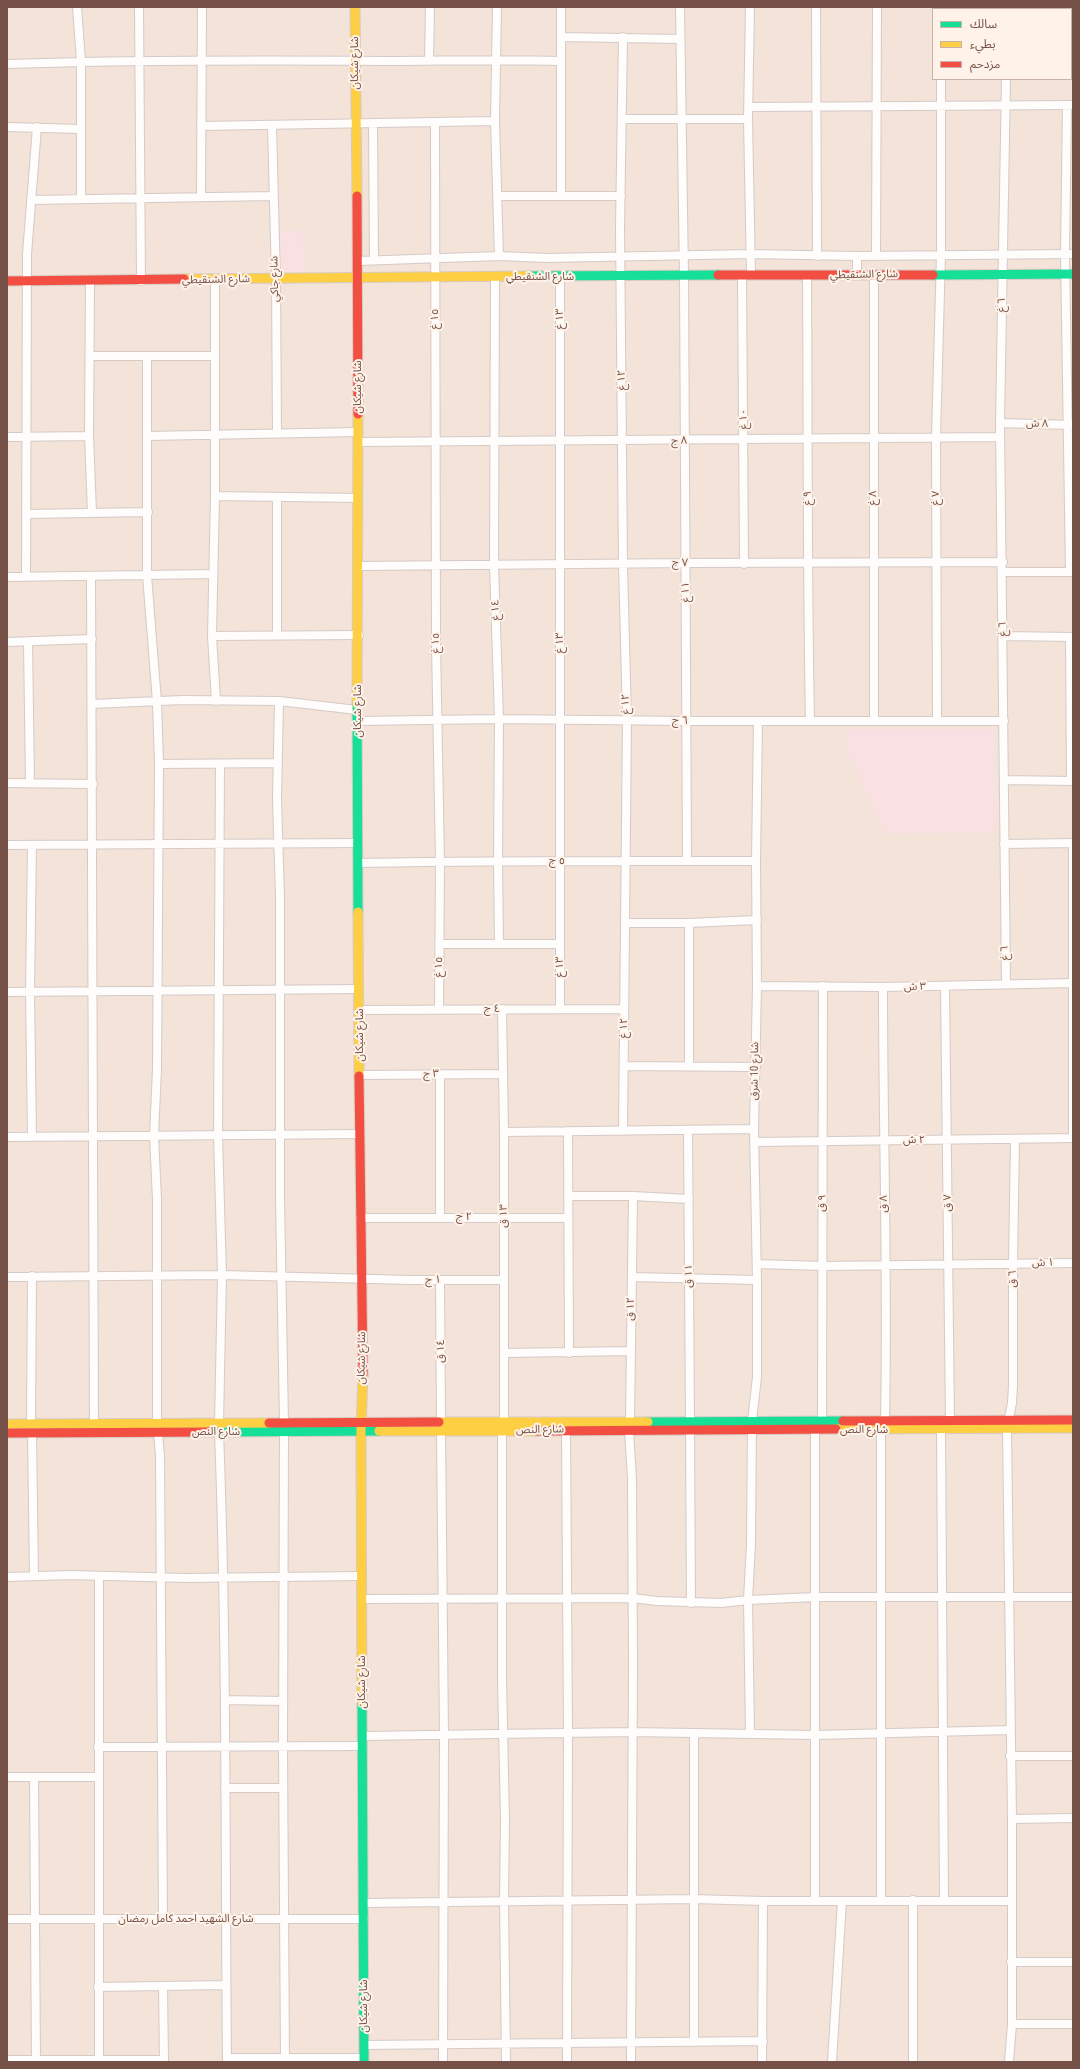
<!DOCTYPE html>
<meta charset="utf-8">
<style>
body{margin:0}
#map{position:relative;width:1080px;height:2069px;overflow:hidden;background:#f7efe8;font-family:"Roboto Condensed","Noto Sans Arabic",sans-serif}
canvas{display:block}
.frame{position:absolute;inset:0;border:8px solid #755148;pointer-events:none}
.legend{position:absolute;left:932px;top:8px;width:140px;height:72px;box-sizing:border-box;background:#fff3e9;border:1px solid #c8b2a9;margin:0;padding:5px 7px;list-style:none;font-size:12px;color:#755148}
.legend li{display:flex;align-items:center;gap:8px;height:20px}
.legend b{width:20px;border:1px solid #c8b2a9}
</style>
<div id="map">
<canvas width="1080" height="2069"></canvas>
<div class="frame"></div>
<ul class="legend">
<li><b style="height:5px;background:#16e098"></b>سالك</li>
<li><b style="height:5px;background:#ffcf43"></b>بطيء</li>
<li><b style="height:5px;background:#f24e42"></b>مزدحم</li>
</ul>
</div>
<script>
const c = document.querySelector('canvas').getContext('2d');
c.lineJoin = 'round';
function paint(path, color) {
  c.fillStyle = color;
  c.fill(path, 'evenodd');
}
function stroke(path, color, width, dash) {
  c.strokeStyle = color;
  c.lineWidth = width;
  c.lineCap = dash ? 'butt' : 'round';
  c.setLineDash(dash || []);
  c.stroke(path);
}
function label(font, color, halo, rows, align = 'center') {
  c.font = font + ' "Roboto Condensed","Noto Sans Arabic",sans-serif';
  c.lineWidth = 4;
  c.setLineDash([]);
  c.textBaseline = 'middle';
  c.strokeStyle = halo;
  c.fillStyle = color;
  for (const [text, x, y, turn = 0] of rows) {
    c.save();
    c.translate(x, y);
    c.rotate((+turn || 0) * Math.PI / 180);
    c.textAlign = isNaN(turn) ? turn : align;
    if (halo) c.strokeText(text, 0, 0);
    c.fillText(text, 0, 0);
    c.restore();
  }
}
paint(new Path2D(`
 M7,7H1073V2062H7ZM933,9H1071V79H933Z`), '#f3e3d8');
paint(new Path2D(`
 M303,230L304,272H277V231Z
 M847,729H994V832L886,834L848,755Z`), '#f9e1e3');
const street = new Path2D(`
 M77,7L81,61V198
 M139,7L141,281
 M497,7L495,121L499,256
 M680,7L684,276L687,861
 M750,7L748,119L751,275
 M816,7L817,256
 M941,7V9
 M1007,9V7
 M562,37L680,39
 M429,60L430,7
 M7,64C132,60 257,60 383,61C442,61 501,59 561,61
 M1067,105L1065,254L1070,572
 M749,107L1073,105
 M623,119H748
 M435,122L436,644L440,861L439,1009
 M373,123L374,260
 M201,126L495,121
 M272,126L276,279L277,433
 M7,127L81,129
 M201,196L202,7
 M498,196H621
 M561,196V7
 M31,200L273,196
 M857,256V275
 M876,256L877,7
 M358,261L499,256L547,258L750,254L857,256L1073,254
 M742,275L744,564
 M807,275C808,424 807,573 810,721
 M560,276V1009
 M495,277L494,565L499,719L498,862L499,944
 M215,280V496L212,636L216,701
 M90,281L89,436L92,513
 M90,356H215
 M147,356V575L157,702L159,764L157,1069L154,1136L157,1199V1423
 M1000,423L1073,425
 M147,436L358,432
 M7,437L89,436
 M358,442L1000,437
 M215,496L358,498
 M277,497V635
 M27,514L148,512
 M358,566L686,563L1003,562
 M1003,572H1073
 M26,576L27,254L37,127
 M91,576L94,1424
 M7,577L213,574
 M212,636L359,635
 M1003,636L1073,637
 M1070,637L1071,781
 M28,641L30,783
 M7,642L92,639
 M279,701L277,799L280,897V1199L284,1422
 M92,704L182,700L279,701L357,710
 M937,720L936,437L941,254V79
 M357,721L499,719L687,721H1004
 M874,721V275
 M159,764L277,763
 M1004,780L1073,781
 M7,783L93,784
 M1004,844L1073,843
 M7,845L358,843
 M32,845L30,992L32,1137
 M358,863C491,860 623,861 756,861
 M626,923H689L757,920
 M439,944H560
 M1006,983L1000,423L1006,79
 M757,986L883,987L1073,983
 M945,986L950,1420
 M7,992L359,989
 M502,1009L504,1132V1422
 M359,1010L624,1009
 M624,1066L756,1067
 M689,1066V923
 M440,1074V1217
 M360,1075L502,1074
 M568,1131L569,1353
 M623,1131L627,720L623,564L620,228L623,37
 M688,1131L690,1421
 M504,1132L754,1129
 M7,1137L360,1134
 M1073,1138V843
 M755,1142L1073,1138
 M568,1196H633L689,1199
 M360,1218H568
 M757,1264L822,1266L1073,1263
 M7,1277L222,1275L410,1280H504
 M632,1277L757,1280
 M440,1280L441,1422
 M504,1353L631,1351
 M630,1421L633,1196
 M822,1421L823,986
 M31,1424L32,1276
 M219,1424L222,1275L218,1136L220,764
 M690,1429L691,1603
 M941,1429L944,1901
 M502,1430V1678L505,1820L504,1901L506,2062
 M566,1430L568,1733L567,2062
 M629,1430L632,1479L633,1663L631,2062
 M815,1430V1901
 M441,1431L444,1735L443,2062
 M158,1432L160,1456L163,1919
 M219,1432C227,1642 225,1852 227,2062
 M284,1432L283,1747L285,2062
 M32,1433L34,1576
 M7,1577L70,1575L186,1578L362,1576
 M362,1599L632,1598L657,1601L721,1603L748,1600L816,1597H1073
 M225,1700L283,1701
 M694,1733V2042
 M750,1733L748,1600L751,1544L752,1421L757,1377V1280L754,1129L757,986L756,861L758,721
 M363,1736L631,1732L816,1735L1010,1730
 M98,1747L363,1746
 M1010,1756H1073
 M7,1777H98
 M34,1777L36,2062
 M225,1788H283
 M1012,1819L1073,1818
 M881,1900V1430L885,1421C888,1276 883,1132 883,987
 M913,1900V2062
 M364,1903L694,1899L763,1901H1011
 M7,1919H364
 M1011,1962H1073
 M163,1986L164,2062
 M98,1987L225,1985
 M1012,2024H1073
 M364,2045L763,2041
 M227,2058H364
 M7,2060H164
 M99,2062V1576
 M762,2062L763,1901
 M832,2062L842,1901
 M1009,2062L1012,2024V1819L1007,1428L1012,1403L1013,1386V1263L1015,1139`);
const fast = new Path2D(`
 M933,275L1073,274
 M530,276L718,275
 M357,704L358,912
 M648,1422L843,1421
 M211,1432L379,1431
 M362,1702L364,2062`);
const slow = new Path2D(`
 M355,7L357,196
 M184,279L530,276
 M357,704L358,414
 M358,912L359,1076
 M439,1422H648
 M7,1424L269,1423
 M836,1429L1073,1428
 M379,1431H537
 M362,1702L361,1430L363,1374`);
const jam = new Path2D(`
 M357,196L358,414
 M718,275H933
 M7,281L184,279
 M359,1076L363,1374
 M843,1421L1073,1420
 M269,1423L439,1422
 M537,1431L836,1429
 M7,1433L211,1432`);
stroke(street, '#d5cac6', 10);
stroke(fast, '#d6cac4', 11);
stroke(slow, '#d6cac4', 11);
stroke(jam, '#d6cac4', 11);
stroke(street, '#fefdfc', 8);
stroke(fast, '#16e098', 9);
stroke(slow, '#ffcf43', 9);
stroke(jam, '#f24e42', 9);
label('11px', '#755148', '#fff3e9', [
 ["شارع شيكان",355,63,-90],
 ["شارع الشنقيطي",864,275,-1],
 ["شارع الشنقيطي",540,277],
 ["شارع جاكي",275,279,-91],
 ["شارع الشنقيطي",216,280,-1],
 ["٦ غ",1002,305,-89],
 ["١٥ غ",435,319,-90],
 ["١٣ غ",560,319,-90],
 ["١٢ غ",622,380,-91],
 ["شارع شيكان",358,387,-90],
 ["١٠ غ",744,419,-91],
 ["٨ ش",1037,424,1],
 ["٨ ج",679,441,-1],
 ["٩ غ",808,498,-89],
 ["٨ غ",873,498,-90],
 ["٧ غ",936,498,-90],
 ["٧ ج",680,563],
 ["١١ غ",686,592,-91],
 ["١٤ غ",496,610,-92],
 ["٦ غ",1003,629,-91],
 ["١٥ غ",436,643,-91],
 ["١٣ غ",560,643,-90],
 ["١٢ غ",626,704,-91],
 ["شارع شيكان",358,711,-90],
 ["٦ ج",680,721,1],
 ["٥ ج",557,861],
 ["٦ غ",1005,953,-91],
 ["١٥ غ",439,967,-90],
 ["١٣ غ",560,967,-90],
 ["٣ ش",915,987,-1],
 ["٤ ج",492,1009],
 ["١٢ غ",624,1028,-90],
 ["شارع شيكان",360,1035,-90],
 ["شارع 10 شرق",755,1071,-89],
 ["٣ ج",431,1074,-1],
 ["٢ ش",914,1140],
 ["٩ ق",822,1203,-90],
 ["٧ ق",948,1203,-91],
 ["٨ ق",884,1204,-91],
 ["١٣ ق",504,1216,-90],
 ["٢ ج",464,1217,1],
 ["١ ش",1043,1263,-1],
 ["١١ ق",689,1276,-90],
 ["٦ ق",1013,1279,-91],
 ["١ ج",433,1280,-1],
 ["١٢ ق",631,1309,-89],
 ["١٤ ق",441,1351,-90],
 ["شارع شيكان",362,1358,-89],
 ["شارع النص",540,1430,-1],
 ["شارع النص",864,1430],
 ["شارع النص",216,1432],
 ["شارع شيكان",362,1682,-90],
 ["شارع الشهيد احمد كامل رمضان",186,1919],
 ["شارع شيكان",364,2006,-90]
]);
</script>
